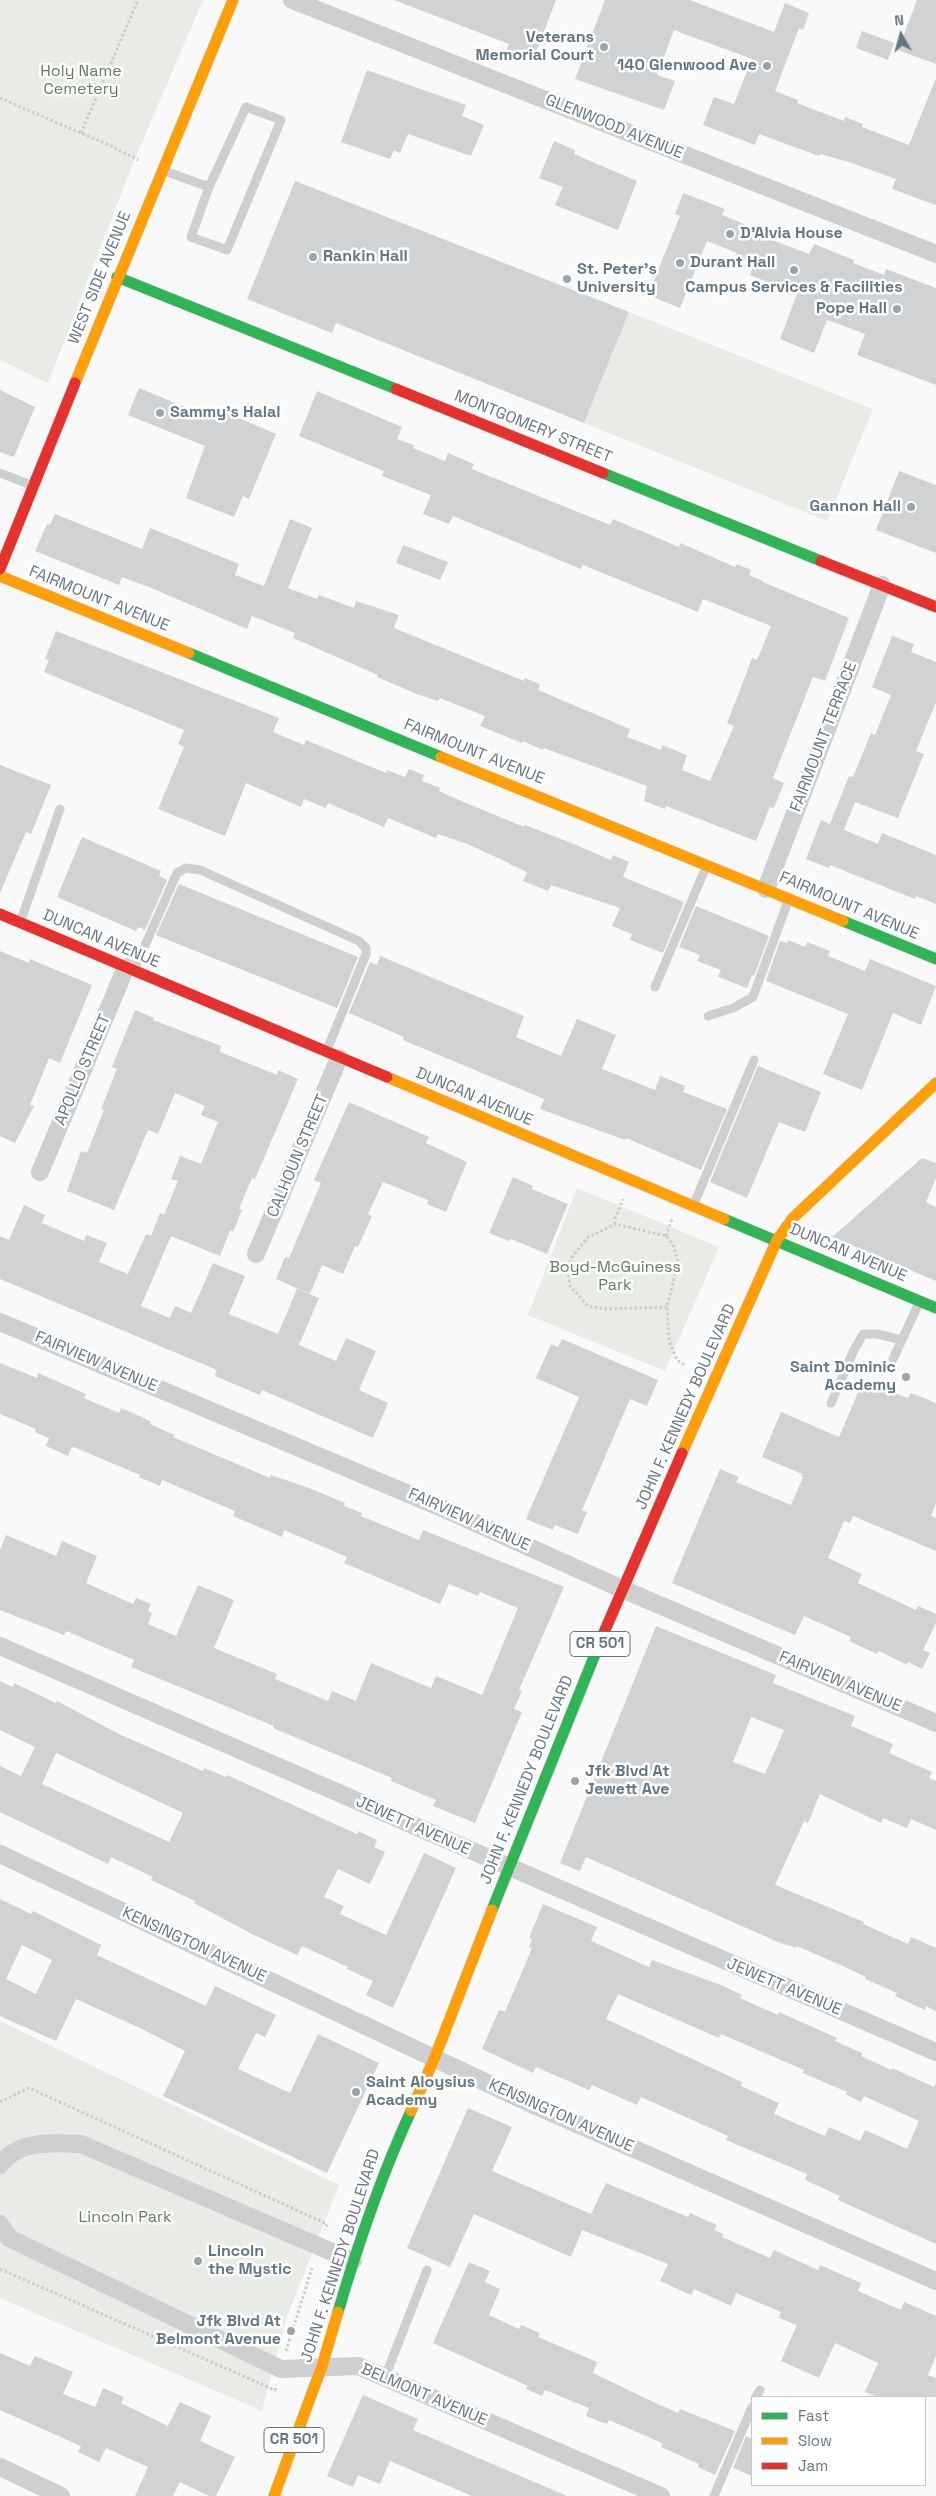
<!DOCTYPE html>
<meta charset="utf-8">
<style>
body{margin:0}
#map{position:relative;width:936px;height:2496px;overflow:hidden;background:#f9f9f9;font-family:"Space Grotesk",sans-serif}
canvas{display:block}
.legend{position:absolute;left:751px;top:2396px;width:175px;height:90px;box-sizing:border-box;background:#fff;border:1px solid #c1c8cd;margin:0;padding:6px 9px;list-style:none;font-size:15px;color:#657683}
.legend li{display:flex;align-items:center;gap:10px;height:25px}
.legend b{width:25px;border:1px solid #c1c8cd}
.north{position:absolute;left:876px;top:10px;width:50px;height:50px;-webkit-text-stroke:4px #fff;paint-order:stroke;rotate:353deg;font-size:14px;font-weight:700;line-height:20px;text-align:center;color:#657683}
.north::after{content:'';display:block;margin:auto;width:18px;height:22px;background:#657683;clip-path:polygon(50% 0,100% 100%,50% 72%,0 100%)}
</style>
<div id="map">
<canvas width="936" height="2496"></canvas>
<ul class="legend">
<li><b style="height:6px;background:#30b455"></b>Fast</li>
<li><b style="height:6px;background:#ff9f0a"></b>Slow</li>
<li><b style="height:6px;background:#e5322d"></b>Jam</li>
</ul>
<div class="north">N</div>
</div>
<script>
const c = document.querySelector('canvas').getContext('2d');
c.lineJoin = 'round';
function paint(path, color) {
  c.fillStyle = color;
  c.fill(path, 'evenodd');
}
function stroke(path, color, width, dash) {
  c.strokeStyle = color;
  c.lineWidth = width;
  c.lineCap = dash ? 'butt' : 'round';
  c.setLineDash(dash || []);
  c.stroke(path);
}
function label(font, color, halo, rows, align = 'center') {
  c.font = font + ' "Space Grotesk",sans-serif';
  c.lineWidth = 5;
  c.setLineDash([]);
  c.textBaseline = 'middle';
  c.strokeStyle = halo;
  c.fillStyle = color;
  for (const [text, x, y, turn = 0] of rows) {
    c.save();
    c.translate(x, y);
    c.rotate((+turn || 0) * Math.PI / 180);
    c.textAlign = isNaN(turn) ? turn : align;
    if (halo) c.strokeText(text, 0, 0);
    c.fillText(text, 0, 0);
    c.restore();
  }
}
paint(new Path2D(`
 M0,0H203L133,163L48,383L0,360Z
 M629,312L873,409L827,521L584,423Z
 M577,1188L719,1247L665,1371L528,1315Z
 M0,2021L339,2185L286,2319L262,2411L0,2298Z`), '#e8ebe6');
paint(new Path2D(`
 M394,0H556L532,63L506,53L509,44Z
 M605,0H690L774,32L785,3L809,13L803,30L799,28L775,91L798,100L797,103L844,121L845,117L863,124L862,127L909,145L936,78V205L892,189L896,179L849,162L820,154L819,156L759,134L755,145L703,125L714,97L734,104L752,59L674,30L657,75L675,81L664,110L575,79Z
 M917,0H936V64L898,50Z
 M862,31L894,43L888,60L856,48Z
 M367,70L466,105L462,116L484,125L471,156L408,134L400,153L394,150L390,159L341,142Z
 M554,141L575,150L574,154L637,181L618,230L555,205L563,187L539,178Z
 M295,181L629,312L584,423L336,323L332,333L247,299Z
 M683,193L725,209L722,215L766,233L764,237L809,254L814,244L854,260L853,263L884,275L886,269L936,288V385L857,355L865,334L827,320L814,353L780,339L797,294L750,275L754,263L735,256L737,253L707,241L680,308L648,295L680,216L675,214Z
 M139,388L216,420L220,410L276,434L249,499L243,496L234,517L186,498L205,446L128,415Z
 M0,390L35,407L14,457L0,452Z
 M317,391L402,427L397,439L414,445L413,448L445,461L448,453L474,464L472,469L610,525L613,519L679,547L680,543L735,567L737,564L751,570L749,575L763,581V582L849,618L825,681L813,677L773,778L784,783L774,808L770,807L756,841L666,806L665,809L644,801L647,786L544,748L543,750L523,741L522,743L480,726L485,716L440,698L438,701L417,694L377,677L378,675L293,638L295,633L252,616L247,629L149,587L122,577L119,585L35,551L47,524L50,525L55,514L142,549L150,528L239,564L235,575L264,586L290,519L312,528L288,588L317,599L319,595L354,608L356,601L399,615L394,628L524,681L525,678L540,684L538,690L630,729L627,737L661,750L662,745L687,755L682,770L710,781L734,726L727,723L747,672L752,658L757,660L771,626L703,599L698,612L583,565L581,569L453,516L449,524L423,514L431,495L382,476L384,471L299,436Z
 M899,471L936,485V553L876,530Z
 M403,545L448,562L440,580L396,563Z
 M56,631L279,718L273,732L304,745L306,740L386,773L387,770L405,777L409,769L424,775L422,781L440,788L439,791L459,800L524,827L525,825L569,842L611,860L613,855L629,862L623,877L684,902L663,953L630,940L632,934L612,926L620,908L551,885L548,891L523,881L527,872L509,864V863L467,844L438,834L436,838L388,818L384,827L328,803L326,808L304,799L301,807L246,783L225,836L158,809L184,747L178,744L184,730L44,672L49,660L45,659Z
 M892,636L914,644L911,652L936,662V702L916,751L924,754L898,818L855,802L844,830L878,844L882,833L936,855V904L916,896L915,899L830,865L829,868L806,859L821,820L830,824L849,776L853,777L871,733L875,735L891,695L872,687Z
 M0,765L51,785L31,834L26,832L0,893Z
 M82,837L161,871L159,876L167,880L145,930L138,927L136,931L57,897Z
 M179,884L358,957L337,1008L156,935Z
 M696,906L769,936L754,976L752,975L747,988L718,977L721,970L697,961L700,955L679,947Z
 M788,940L805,947L807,942L830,951L828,956L865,971L870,959L936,986L921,1025L893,1013L862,1090L823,1074L848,1014L766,981L780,941L787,943Z
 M0,951L29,963L30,959L92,985L60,1063L49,1058L30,1105L34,1106L15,1143L0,1136Z
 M380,956L524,1016L516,1037L561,1056L577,1019L616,1035L602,1069L655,1090L660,1076L685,1086L683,1092L727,1109L701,1170L626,1138L625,1140L540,1109L544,1099L403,1040L404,1037L349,1013L370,962L377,965Z
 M135,1010L154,1018L153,1020L221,1046L220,1052L277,1075L278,1070L298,1079L255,1179L252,1178L239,1209L242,1210L233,1232L230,1230L220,1256L171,1236L141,1306L170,1318L175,1306L191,1313L213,1263L245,1276L229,1314L278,1334L297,1289L319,1298L299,1345L336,1361L346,1338L376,1351L359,1390L388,1403L373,1438L262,1390L260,1395L215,1376L217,1370L0,1279V1236L9,1240L24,1205L45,1215L42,1223L84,1241L86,1235L107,1243L99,1262L128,1274L146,1234L151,1236L160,1213L164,1215L178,1181L171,1179L180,1156L201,1164L218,1122L201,1115L205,1106L175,1093L158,1134L148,1130L114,1210L67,1191L81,1151L87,1153L104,1110L101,1109L117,1069L112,1067Z
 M758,1066L821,1092L805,1132L779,1122L747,1198L710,1182Z
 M349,1102L429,1137L426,1143L467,1162L446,1212L427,1204L428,1200L383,1182L368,1214L372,1216L363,1236L358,1247L355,1246L343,1274L322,1265L310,1294L276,1279L285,1257L289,1258L321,1183L314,1180Z
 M922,1158L936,1163V1178L926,1202L936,1207V1281L832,1237Z
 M513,1177L533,1186L532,1189L568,1204L547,1254L511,1239L509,1241L489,1233Z
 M562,1339L658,1380L647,1406L630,1399L582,1510L587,1512L578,1534L555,1525L553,1530L526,1519L579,1397L536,1378L551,1344L558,1347Z
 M0,1363L37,1378L38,1373L86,1394L84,1398L119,1413L121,1408L142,1417L151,1422L150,1424L174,1435L173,1437L270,1478L271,1475L309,1488L345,1503L344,1506L362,1513L361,1516L419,1540L423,1530L564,1587L519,1690L522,1691L514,1709L522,1712L475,1823L433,1806L436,1800L391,1781L392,1778L273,1728L274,1726L131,1667L134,1660L66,1631L64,1635L0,1610V1550L6,1535L56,1556L62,1541L97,1556L86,1583L133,1604L136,1598L151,1604L148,1611L152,1613L148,1624L176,1636L198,1585L234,1600L214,1648L277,1674L275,1679L328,1701L332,1691L356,1701L371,1663L431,1688L436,1676L482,1695L518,1608L480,1592L478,1596L449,1584L440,1604L344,1563L347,1557L284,1530L282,1537L233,1516L235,1511L162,1480L160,1486L139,1477L140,1475L76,1448L72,1447L68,1456L46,1446L49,1438L35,1432L36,1429L0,1414Z
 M863,1381L908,1398L911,1393L936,1403V1503L931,1516L936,1518V1551L853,1516L850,1523L844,1521L828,1558L862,1574L858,1583L916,1610L918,1606L936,1614V1623L923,1650L930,1653L922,1669L908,1662L907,1665L879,1651L877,1654L849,1641L851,1637L804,1616L795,1635L672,1583L720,1469L739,1477L736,1482L791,1505L803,1477L801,1476L802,1474L762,1457L781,1412L839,1437Z
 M656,1626L776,1675L773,1683L855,1716L851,1726L893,1744L889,1753L932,1772L929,1778L936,1781V1830L911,1819L907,1828L883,1818L881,1823L820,1794L808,1823L804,1821L775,1885L864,1922L863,1924L908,1944L911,1937L936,1948V2011L926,2006L925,2010L895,1996L897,1993L865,1979L866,1977L845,1967L797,1946L796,1948L778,1942L586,1857L580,1871L560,1863ZM751,1717L784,1730L765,1774L733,1762Z
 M0,1681L13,1687L14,1683L56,1703L57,1701L119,1734L203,1771L204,1768L226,1777L227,1775L357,1834L358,1831L377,1840L374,1847L385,1852L370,1884L338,1869L324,1897L344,1906L340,1914L386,1935L424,1853L456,1868L393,2008L366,1995L373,1981L347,1969L348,1967L302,1946L297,1955L252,1934L194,1903L195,1901L151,1880L153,1877L111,1857L108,1864L0,1812V1766L21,1776L35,1747L0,1730ZM56,1753L183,1813L169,1842L42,1784Z
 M0,1899L31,1914L33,1911L101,1945L97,1955L206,2006L215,1986L276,2015L265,2037L256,2033L238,2069L290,2093L318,2034L379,2063L327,2173L163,2096L185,2051L140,2028L76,1999L56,2041L0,2016ZM22,1945L52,1960L36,1994L6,1979Z
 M543,1904L597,1927L591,1941L649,1967L652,1960L721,1985L742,1995L740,1998L742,1999L778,2015L779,2012L837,2038L835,2041L862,2053L861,2056L891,2070L892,2068L934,2087L936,2083V2244L838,2200L840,2196L805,2180L807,2174L726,2140L728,2136L641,2097L637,2105L592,2085L589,2090L536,2067L533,2073L482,2049L499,2010L505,2012L532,1948L529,1947L532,1939L529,1938ZM618,1994L719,2038L721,2034L804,2070L803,2073L847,2092L845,2094L861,2102L864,2096L919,2121L907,2149L865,2130L860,2141L829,2127L825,2136L774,2114L779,2103L741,2086L742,2082L606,2019Z
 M468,2108L512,2127L492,2171L591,2214L606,2183L688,2217L690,2213L717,2225L714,2230L723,2234L722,2237L770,2258L774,2250L818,2270L820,2265L861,2283L858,2291L901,2310L904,2302L936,2316V2356L928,2375L936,2378V2397H878L865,2392L878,2363L835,2343L819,2378L781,2361L797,2325L779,2318L781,2312L736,2293L731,2306L694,2289L691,2295L660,2281L668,2264L582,2230L571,2257L474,2214L450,2267L407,2248Z
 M469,2262L490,2271L485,2282L500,2289L489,2315L519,2329L521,2325L540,2333L538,2337L597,2362L593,2373L647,2399L678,2413L680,2409L735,2431L715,2475L698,2467L699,2464L661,2447L662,2443L609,2420L607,2424L586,2416L589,2408L545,2390L542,2396L526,2389L528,2386L433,2343Z
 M0,2353L30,2366L35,2356L73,2372L63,2394L95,2407L103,2388L124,2397L121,2403L168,2426L180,2402L211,2416L200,2441L235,2457L216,2496H209L180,2482L173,2496H135L148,2467L106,2448L99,2462L78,2452L81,2446L0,2410Z
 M363,2395L418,2419L413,2430L567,2496H472L390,2461L380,2484L358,2475L353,2487L327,2476Z
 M746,2436L752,2439V2476L733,2468Z`), '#d0d2d3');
const fast = new Path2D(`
 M117,277L396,389
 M603,473L821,561
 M189,653L441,757
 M843,921L936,959
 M724,1219L936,1308
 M492,1910L602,1637
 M338,2312C358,2244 381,2176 411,2111`);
const slow = new Path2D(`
 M75,383L233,0
 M0,576L189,653
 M441,757L843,921
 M387,1077L724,1219
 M682,1453L777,1240L793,1218L936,1083
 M411,2111L435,2057L492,1910
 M274,2496L322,2366L338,2312`);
const jam = new Path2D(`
 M396,389L603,473
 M821,561L936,607
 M0,569L75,383
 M0,914L387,1077
 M602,1637L682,1453`);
stroke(fast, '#d5d6d7', 12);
stroke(slow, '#d5d6d7', 12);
stroke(jam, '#d5d6d7', 12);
stroke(new Path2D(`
 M0,98L111,146L138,160
 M81,133L138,0
 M615,1224V1219L623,1199
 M666,1236L672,1219
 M667,1307L605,1309L588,1306L570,1286L568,1272L572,1257L587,1238L615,1224L666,1236L673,1244L678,1262L667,1307L669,1340L677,1360L686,1366
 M0,2102L29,2088L327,2224L325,2230
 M0,2269L275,2390L276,2385
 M286,2351L312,2268`), '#cbcccd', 3, [2.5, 2.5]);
stroke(new Path2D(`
 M162,170L209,187L191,237L227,250L281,120L246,107L209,187
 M0,473L31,485
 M21,920L60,809
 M135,968L177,873L186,868L200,870L359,941L366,948V954L327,1050
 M655,987L706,867
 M708,1016L733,1008L753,997L788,901
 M694,1204L754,1060
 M893,1359L919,1303
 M831,1403L853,1352L863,1334H877L902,1340
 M385,2377L427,2270
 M756,2397L760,2390
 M714,2496L752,2407`), '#cecfd0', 9);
stroke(new Path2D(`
 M292,0L936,254
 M766,889L882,585
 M40,1172L126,967
 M256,1254L339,1058
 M0,1322L449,1511L622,1589L936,1723
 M0,1646L936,2052
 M0,1854L536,2106L936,2281
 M0,2165C19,2139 52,2143 81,2144L353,2261
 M0,2224L9,2238L281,2369L358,2366L661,2496
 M0,2467L61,2496`), '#cecfd0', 18);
stroke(fast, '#30b455', 11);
stroke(slow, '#ff9f0a', 11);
stroke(jam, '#e5322d', 11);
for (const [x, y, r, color] of [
 [604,47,5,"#99a4ac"],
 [767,66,5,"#99a4ac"],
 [730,234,5,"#99a4ac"],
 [313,257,5,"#99a4ac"],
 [680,263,5,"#99a4ac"],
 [794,270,5,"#99a4ac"],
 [567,279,5,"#99a4ac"],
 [897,309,5,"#99a4ac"],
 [160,413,5,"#99a4ac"],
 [911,507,5,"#99a4ac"],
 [906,1377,5,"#99a4ac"],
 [575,1781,5,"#99a4ac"],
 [356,2092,5,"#99a4ac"],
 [198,2261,5,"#99a4ac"],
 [291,2331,5,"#99a4ac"]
]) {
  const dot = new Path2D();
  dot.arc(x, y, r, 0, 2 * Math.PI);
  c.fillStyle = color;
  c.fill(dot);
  stroke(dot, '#fff', 2);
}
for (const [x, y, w] of [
 [600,1644,60],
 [294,2440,60]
]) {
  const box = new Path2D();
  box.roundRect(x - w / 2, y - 12.5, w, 25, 4);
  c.fillStyle = '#fff';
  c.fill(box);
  stroke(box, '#657683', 1);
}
label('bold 15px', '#657683', null, [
 ["CR 501",600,1644],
 ["CR 501",294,2440]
]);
label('bold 16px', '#657683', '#fff', [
 ["Veterans",594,38,"right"],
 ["Memorial Court",594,56,"right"],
 ["140 Glenwood Ave",757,66,"right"],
 ["D’Alvia House",740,234],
 ["Rankin Hall",323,257],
 ["Durant Hall",690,263],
 ["St. Peter's",577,270],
 ["University",577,288],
 ["Campus Services & Facilities",794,288,"center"],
 ["Pope Hall",887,309,"right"],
 ["Sammy’s Halal",170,413],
 ["Gannon Hall",901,507,"right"],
 ["Saint Dominic",896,1368,"right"],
 ["Academy",896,1386,"right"],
 ["Jfk Blvd At",585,1772],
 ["Jewett Ave",585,1790],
 ["Saint Aloysius",366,2083],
 ["Academy",366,2101],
 ["Lincoln",208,2252],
 ["the Mystic",208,2270],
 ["Jfk Blvd At",281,2322,"right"],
 ["Belmont Avenue",281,2340,"right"]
], 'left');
label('16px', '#687a64', '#fff', [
 ["Holy Name",81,72],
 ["Cemetery",81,90],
 ["Boyd-McGuiness",615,1268],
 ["Park",615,1286],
 ["Lincoln Park",125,2218]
]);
label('16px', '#657683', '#fff', [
 ["GLENWOOD AVENUE",614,127,22],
 ["WEST SIDE AVENUE",100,278,-68],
 ["MONTGOMERY STREET",533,427,22],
 ["FAIRMOUNT AVENUE",99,599,22],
 ["FAIRMOUNT TERRACE",824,737,-69],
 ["FAIRMOUNT AVENUE",474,752,22],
 ["FAIRMOUNT AVENUE",849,906,23],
 ["DUNCAN AVENUE",101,939,23],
 ["APOLLO STREET",83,1070,-67],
 ["DUNCAN AVENUE",474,1097,23],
 ["CALHOUN STREET",298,1156,-67],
 ["DUNCAN AVENUE",848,1253,23],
 ["FAIRVIEW AVENUE",96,1362,23],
 ["JOHN F. KENNEDY BOULEVARD",686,1407,-66],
 ["FAIRVIEW AVENUE",469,1520,24],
 ["FAIRVIEW AVENUE",840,1682,23],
 ["JOHN F. KENNEDY BOULEVARD",527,1780,-68],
 ["JEWETT AVENUE",413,1826,24],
 ["KENSINGTON AVENUE",194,1945,25],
 ["JEWETT AVENUE",784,1987,23],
 ["KENSINGTON AVENUE",561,2116,24],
 ["JOHN F. KENNEDY BOULEVARD",341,2256,-72],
 ["BELMONT AVENUE",424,2395,23]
]);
</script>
